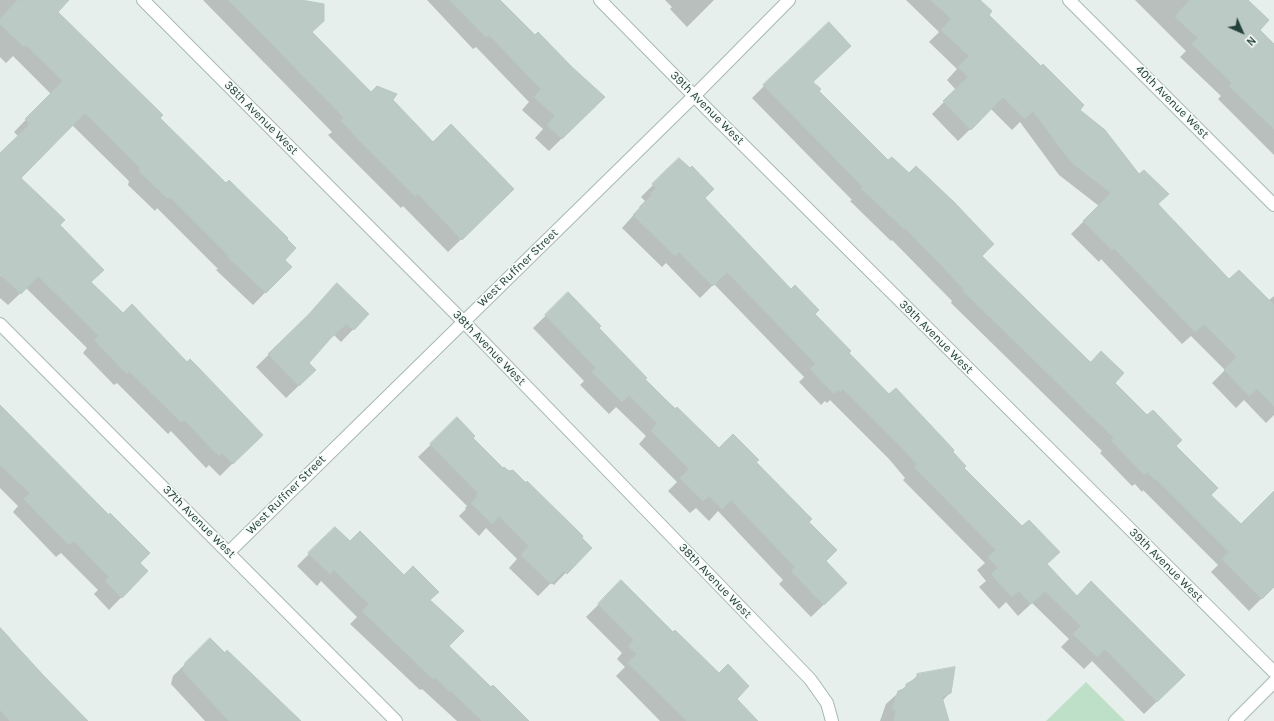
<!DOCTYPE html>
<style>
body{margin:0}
#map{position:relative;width:1274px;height:721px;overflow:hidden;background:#e6efeb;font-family:Karla,sans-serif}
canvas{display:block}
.north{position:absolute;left:1222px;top:12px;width:40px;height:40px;-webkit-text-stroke:3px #f7fbf9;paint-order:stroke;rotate:135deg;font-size:11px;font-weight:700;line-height:16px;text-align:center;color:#24423a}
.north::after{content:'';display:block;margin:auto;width:14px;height:18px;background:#24423a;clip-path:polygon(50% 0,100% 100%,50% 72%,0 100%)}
</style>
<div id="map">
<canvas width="1274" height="721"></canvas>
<div class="north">N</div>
</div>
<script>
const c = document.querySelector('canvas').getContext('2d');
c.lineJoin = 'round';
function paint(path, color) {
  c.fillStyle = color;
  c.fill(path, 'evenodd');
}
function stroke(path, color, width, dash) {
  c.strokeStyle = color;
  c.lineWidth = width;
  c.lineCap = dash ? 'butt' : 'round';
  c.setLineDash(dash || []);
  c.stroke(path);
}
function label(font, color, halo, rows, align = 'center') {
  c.font = font + ' Karla,sans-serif';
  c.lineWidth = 3.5;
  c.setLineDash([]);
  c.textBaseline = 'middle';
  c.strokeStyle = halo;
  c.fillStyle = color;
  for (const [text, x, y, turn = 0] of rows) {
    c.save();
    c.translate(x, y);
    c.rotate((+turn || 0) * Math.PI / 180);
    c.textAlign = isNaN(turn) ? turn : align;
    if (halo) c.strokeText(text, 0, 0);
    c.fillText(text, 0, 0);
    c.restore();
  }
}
paint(new Path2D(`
 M1086,682L1125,721H1046Z`), '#bfe0c8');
paint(new Path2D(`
 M0,0H54L57,12L158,118L290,267L253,305L216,270L218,269L157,208L155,211L128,185L129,181L72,125L20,178L58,225L90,282L249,447L220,476L209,465L206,468L171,431L168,434L117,383L114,385L83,353L87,348L26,288L8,305L0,298V276L5,270L0,265V155L18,136L14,132L51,94L13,56L6,63L0,57Z
 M203,0H299L311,32L371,93L392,101L433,143L513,189L448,252L403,206L401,208L328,135L332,132Z
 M427,0H499L522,24L604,97L549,151L535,138L543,129L522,110L529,102L476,47L473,49Z
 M665,0H714L687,27L670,9L672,7Z
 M906,0H979L987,15L1078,110L1157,205L1229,281L1268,301L1274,296V415L1266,423L1244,400L1236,408L1212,383L1225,370L1191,336L1182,344L1101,259L1099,262L1071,234L1099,206L1059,175L1020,122L1012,130L991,109L958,141L932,114L956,90L947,80L957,69L929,42L939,32Z
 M1135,0H1246L1258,30L1274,45V155L1218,99L1221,96L1180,57L1186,51Z
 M812,82L818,91L980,256L1088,362L1113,383L1174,446L1209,495L1241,525L1274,493V586L1249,611L1211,572L1218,565L1143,490L1142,492L1135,484L1132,486L1100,453L1102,451L951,303L952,301L892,240L891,241L850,201L852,200L752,98L764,86Z
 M679,159L704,198L889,396L951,452L963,468L1076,597L1184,675L1144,714L1094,663L1092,661L1084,669L1061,647L1069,639L1032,603L1018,616L1006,602L999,609L979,587L986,581L977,570L985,563L903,480L905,478L889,459L830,400L827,403L825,401L821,405L799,382L804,377L714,284L700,298L666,263L662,267L622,228L640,208L639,207L645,201L641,197Z
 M568,294L644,379L719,449L755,462L808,522L825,561L846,583L811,617L779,584L783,580L718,511L709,521L696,508L690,513L668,491L677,482L639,444L646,436L616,407L609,414L580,385L584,381L533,328Z
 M368,314L341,342L334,335L307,363L315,370L286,398L256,367L300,324Z
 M0,406L147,571L109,610L94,594L98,590L61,553L56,557L13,512L18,506L0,488Z
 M457,419L472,438L503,469L590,548L554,585L551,583L538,596L509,568L517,559L486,528L479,536L459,516L466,509L465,508L467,506L418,457Z
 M335,528L350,543L429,600L447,646L524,721H457L422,689L420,690L350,624L357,617L321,581L317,586L297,566Z
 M621,582L735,699L745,721H660L616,676L625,667L617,659L622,653L586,617Z
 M0,627L11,639L10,640L80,721H0Z
 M210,640L300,721H205L171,684L173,676Z
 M918,675L950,693L942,701L948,721H880L886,704Z`), '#0003');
const building = new Path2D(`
 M18,0H69L58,12L163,115L160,118L226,183L229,180L288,238L287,239L296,248L285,260L292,267L266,293L228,257L229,256L170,197L168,199L140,172L139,170L140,168L85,113L21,178L65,220L60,225L104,270L91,282L123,313L132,304L187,362L190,359L196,365L263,435L233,464L222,453L219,456L184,420L181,422L129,371L127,374L94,340L99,336L38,276L21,294L0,274V153L27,127L29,123L25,119L63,81L26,45L24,47L0,24V19Z
 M229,0H301L324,4V21L312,32L371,92L377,86L397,94L393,100L433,142L451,124L514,189L462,240L417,193L415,196L362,143L341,121L344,118Z
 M450,0H500L535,35L538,32L572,67L605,97L562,139L547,125L555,116L534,97L541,89L489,35L486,37Z
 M931,0H980L992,11L989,15L1041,66L1043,64L1084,105L1080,110L1105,130L1139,174L1144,170L1169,194L1158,204L1229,279L1239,270L1274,305V406L1257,389L1249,396L1224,370L1237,357L1204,324L1195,332L1114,248L1112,250L1083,221L1111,193L1071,162L1033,111L1025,119L1003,97L971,130L943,101L968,77L958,67L969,56L941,30L951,19Z
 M1190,0H1248L1269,20L1260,30L1274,44V129L1229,86L1232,83L1192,44L1198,38L1175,17Z
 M829,22L851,46L813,82L821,89L819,91L888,160L892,157L909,173L916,166L954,202L994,244L982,256L1089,361L1091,362L1101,351L1124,373L1115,383L1147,415L1153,410L1182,440L1176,446L1218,488L1211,495L1241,524L1274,491V587L1262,599L1222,559L1229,552L1156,479L1155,480L1147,472L1144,475L1111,440L1114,438L962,290L964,289L905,228L904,229L861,188L863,187L763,85Z
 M679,158L690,168L692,166L714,189L705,198L791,289L795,285L819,310L815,314L851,351L849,353L889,394L896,388L954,450L953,452L966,466L964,468L1022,526L1029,520L1060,552L1047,564L1077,596L1091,581L1185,675L1157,702L1107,651L1105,649L1097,657L1073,634L1081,626L1045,591L1031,604L1019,591L1012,597L991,574L998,568L988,557L996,550L914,467L917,464L901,447L843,389L840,392L838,390L834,394L810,369L816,364L727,272L713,286L679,252L675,256L633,215L652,195L650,194L656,188L652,184Z
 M337,283L369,314L354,330L346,324L330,339L309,363L316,370L299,386L268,354L309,314Z
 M568,292L601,326L599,328L647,378L645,379L675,409L677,407L719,448L733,434L759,460L756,462L812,519L809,522L837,550L826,561L847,583L824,605L791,571L795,567L731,500L722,509L709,496L703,501L680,478L689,469L651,431L657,423L629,395L622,402L592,372L596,368L545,315Z
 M0,405L109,515L110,513L150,553L140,563L148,571L122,598L105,581L109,577L74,541L69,545L24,499L30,493L0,465Z
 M457,417L475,436L473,438L503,468L504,467L509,471L513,470L526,483L527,481L583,536L582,538L592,548L567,574L564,571L551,584L521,555L529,546L499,516L492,524L471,503L478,496L476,495L478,493L430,444Z
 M335,527L350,541L360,531L404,575L413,566L439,592L430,600L464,631L449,646L491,687L493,685L529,721H482L451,691L450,692L435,677L433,679L362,611L369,604L334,570L330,574L308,553Z
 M621,580L673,632L675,630L719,673L728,664L749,686L737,699L758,721H687L628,663L637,654L628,646L634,640L598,604Z
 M0,628L44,676L88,721H10L0,710Z
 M210,638L225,653L227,650L301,721H229L183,671L185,663Z
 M955,667L951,693L942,697L949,721H894L896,710L892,709L898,691L906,688V684L917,678V674Z`);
paint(building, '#bbcac4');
stroke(building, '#b8c9c2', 1);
const minor = new Path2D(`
 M143,0L463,321L810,679L827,703L832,721
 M600,0L708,110L1274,672
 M1069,0L1274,205
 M0,324L396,721
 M229,552L694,96L789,0`);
const tertiary = new Path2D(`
 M1235,721L1274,682`);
stroke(minor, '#a8b8b2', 14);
stroke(tertiary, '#a8b8b2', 14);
stroke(minor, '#fff', 12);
stroke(tertiary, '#fff', 12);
label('12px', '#24423a', '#f7fbf9', [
 ["40th Avenue West",1172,102,45],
 ["39th Avenue West",707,108,45],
 ["38th Avenue West",261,118,45],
 ["West Ruffner Street",518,268,-44],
 ["39th Avenue West",936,337,45],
 ["38th Avenue West",489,348,46],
 ["West Ruffner Street",286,495,-45],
 ["37th Avenue West",199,522,45],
 ["39th Avenue West",1166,565,45],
 ["38th Avenue West",715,581,46]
]);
</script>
